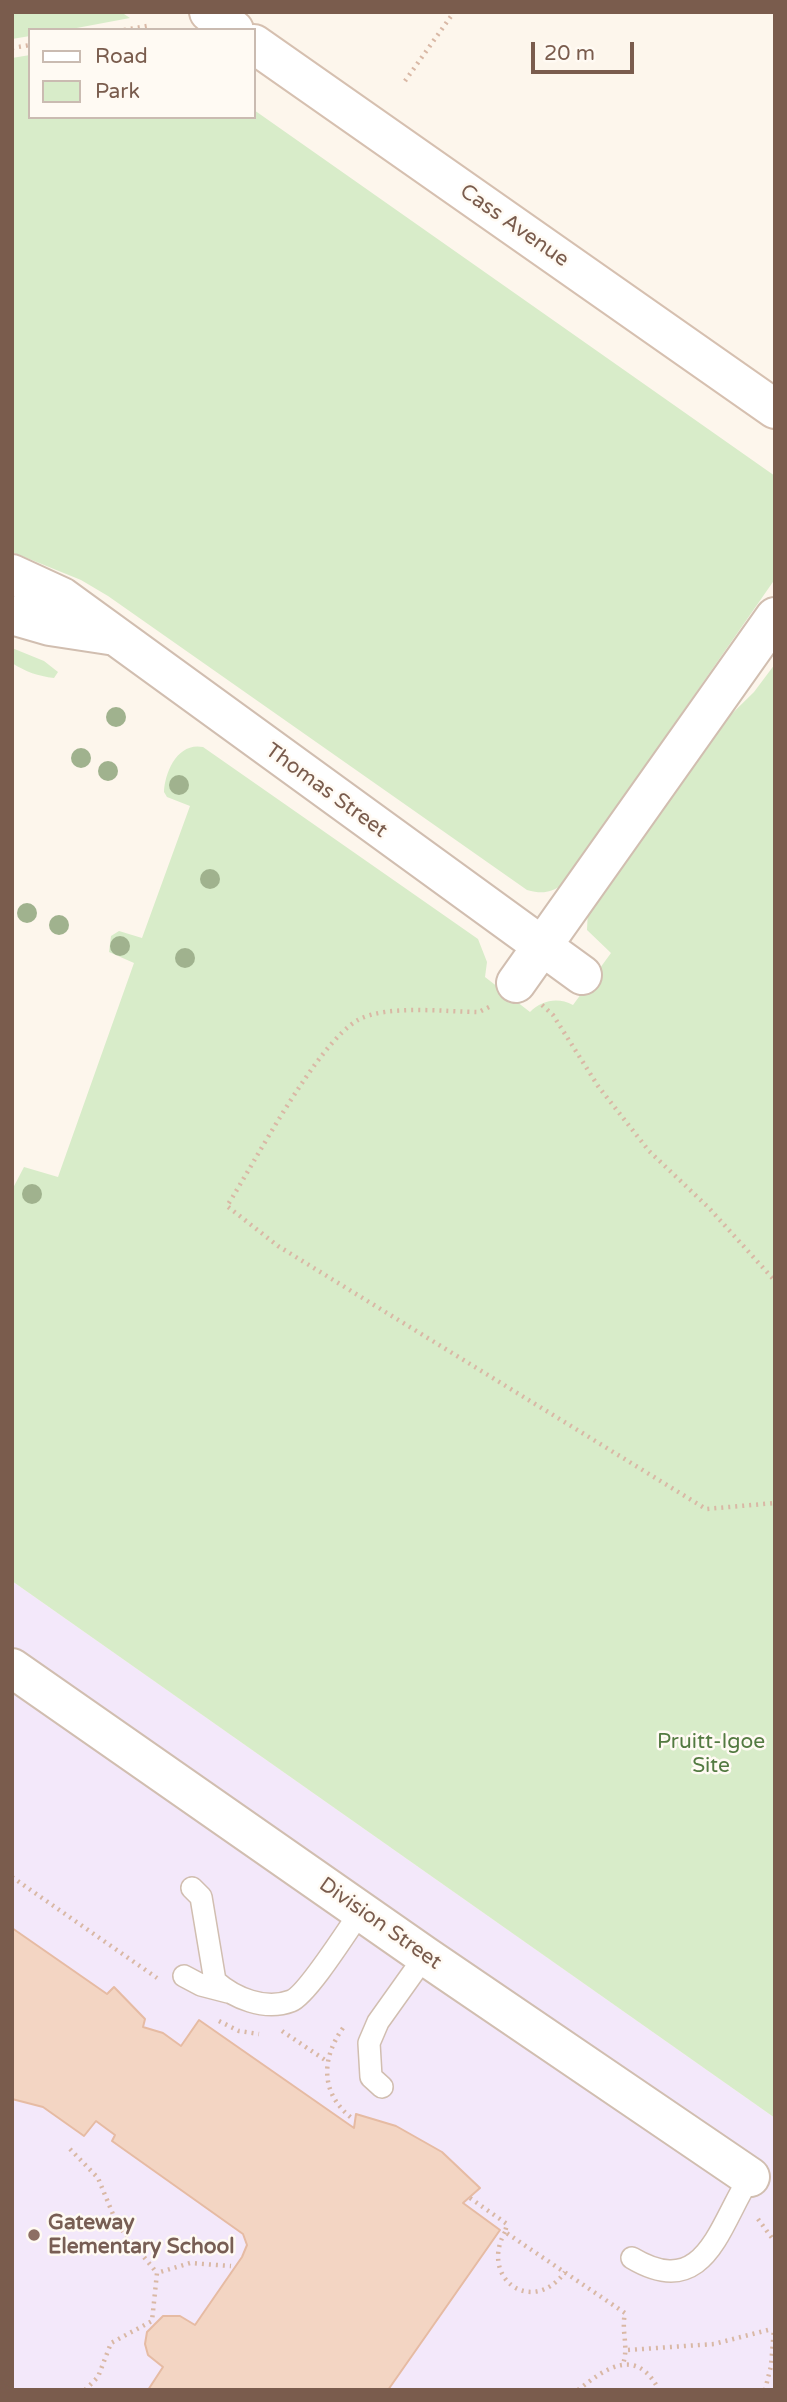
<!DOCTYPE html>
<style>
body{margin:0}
#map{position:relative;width:787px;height:2402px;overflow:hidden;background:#fdf6ec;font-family:"Varela Round",sans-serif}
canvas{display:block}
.frame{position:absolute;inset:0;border:14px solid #7a5c4d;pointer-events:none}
.legend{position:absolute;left:28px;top:28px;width:228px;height:91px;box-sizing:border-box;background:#fffaf3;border:2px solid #cabbb1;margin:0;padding:9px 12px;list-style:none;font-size:21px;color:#7a5c4d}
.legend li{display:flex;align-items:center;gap:14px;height:35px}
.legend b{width:35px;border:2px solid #cabbb1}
.scale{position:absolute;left:531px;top:42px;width:103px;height:32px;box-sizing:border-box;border:4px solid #7a5c4d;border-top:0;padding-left:9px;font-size:21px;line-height:24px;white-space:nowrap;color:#7a5c4d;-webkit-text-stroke:5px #fffaf3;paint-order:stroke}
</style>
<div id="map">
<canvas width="787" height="2402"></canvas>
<div class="frame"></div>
<ul class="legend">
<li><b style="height:9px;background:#fff"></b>Road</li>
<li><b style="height:19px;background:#d8ecc9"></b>Park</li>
</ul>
<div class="scale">20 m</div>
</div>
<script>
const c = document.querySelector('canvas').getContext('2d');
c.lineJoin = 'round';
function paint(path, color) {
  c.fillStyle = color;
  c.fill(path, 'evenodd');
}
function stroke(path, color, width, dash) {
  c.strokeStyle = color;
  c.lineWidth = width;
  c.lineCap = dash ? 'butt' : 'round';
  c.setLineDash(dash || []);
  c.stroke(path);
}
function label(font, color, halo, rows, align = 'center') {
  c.font = font + ' "Varela Round",sans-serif';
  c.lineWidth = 5;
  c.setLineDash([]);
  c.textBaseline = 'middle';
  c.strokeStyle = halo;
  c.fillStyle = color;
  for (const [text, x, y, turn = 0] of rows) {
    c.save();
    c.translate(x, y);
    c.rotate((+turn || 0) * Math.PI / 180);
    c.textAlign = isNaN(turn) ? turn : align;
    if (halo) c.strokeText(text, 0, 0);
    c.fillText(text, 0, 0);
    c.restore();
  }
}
paint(new Path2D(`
 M12,1581L775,2118V2390H12Z`), '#f3e8fa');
paint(new Path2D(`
 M12,12H121L130,18L66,30H30V36L12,39Z
 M30,55V117H254V110L775,476V579L562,885C550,893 542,894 527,890L108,596L81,580L12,552V58Z
 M12,648L44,661L58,672L54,678C38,676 26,672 12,663Z
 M775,664V2118L12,1581V1190L24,1167L58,1177L134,963L109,952L111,936L119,931L142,938L190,806L167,797L164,792C165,771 178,742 203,747L478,939L487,962L485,977L530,1012C542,1000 558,997 573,1005L611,953L587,930L588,908L702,743L754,692Z`), '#d8ecc9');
const building = new Path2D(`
 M12,1928L107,1994L114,1987L145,2019L143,2027L163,2033L181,2046L199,2020L354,2128L356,2114L396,2126L442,2152L480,2188L463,2203L500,2230L388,2390H148L163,2367L148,2355L145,2344L147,2332L163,2316H180L195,2325L242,2257L247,2245L243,2234L112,2141L115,2135L96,2121L84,2136L43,2107L12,2099Z`);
paint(building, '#f3d5c3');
stroke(building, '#e6bba3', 2);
const service = new Path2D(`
 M192,1888L201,1897L215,1981C234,1998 265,2011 291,2001C307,1995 349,1928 361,1911
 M184,1976L201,1985L228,1992
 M382,2087L371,2077L369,2043L378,2022L425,1956
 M632,2258C706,2302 719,2224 750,2177`);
const minor = new Path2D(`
 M12,574L62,597L582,975
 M12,615L50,626L109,635
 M516,983L775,617
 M12,1668L425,1956L750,2177`);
const secondary = new Path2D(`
 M209,12L234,30
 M254,44L775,409`);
stroke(service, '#d1beb0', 24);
stroke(minor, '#d1beb0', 42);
stroke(secondary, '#d6c0b0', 42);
stroke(new Path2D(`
 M124,30L147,26
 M12,48L30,45
 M405,81L454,12
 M542,1005L553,1015L598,1086L649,1151L709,1208L775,1281
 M489,1007L479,1012C446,1012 387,1004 358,1020C317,1043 255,1162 227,1206L278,1246L706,1509L775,1503
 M12,1877L157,1978
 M219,2021L239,2031L259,2034
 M343,2028C320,2060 321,2095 353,2119
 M282,2031L328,2062
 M70,2149L98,2178L117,2224L157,2273
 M470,2198L507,2224L505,2232L625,2313C621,2332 629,2346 623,2364
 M758,2219L775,2242
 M505,2232C479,2278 532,2317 565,2272
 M628,2350L714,2344L772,2329
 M85,2390L98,2377L111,2343L152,2321L157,2273L190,2263L231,2266
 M578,2390C606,2368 636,2346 659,2390
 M765,2390L771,2366L774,2328`), '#d9b8a5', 4.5, [2, 5]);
stroke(service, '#fff', 21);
stroke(minor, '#fff', 38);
stroke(secondary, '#fff', 38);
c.fillStyle = '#a0b28e';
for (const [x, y] of [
 [116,717],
 [81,758],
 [108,771],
 [179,785],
 [210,879],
 [27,913],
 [59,925],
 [120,946],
 [185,958],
 [32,1194]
]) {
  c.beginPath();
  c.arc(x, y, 10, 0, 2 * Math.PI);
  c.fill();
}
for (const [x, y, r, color] of [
 [34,2235,7,"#8d6e63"]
]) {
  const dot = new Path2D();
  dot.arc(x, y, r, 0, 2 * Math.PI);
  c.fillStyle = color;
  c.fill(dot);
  stroke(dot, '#fffaf3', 2.5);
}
label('21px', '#7a5c4d', '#fffaf3', [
 ["Cass Avenue",514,226,35],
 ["Thomas Street",326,791,36],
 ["Division Street",380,1924,35]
]);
label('21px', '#537a41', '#fffaf3', [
 ["Pruitt-Igoe",711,1742],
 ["Site",711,1766]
]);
label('bold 21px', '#785e54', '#fffaf3', [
 ["Gateway",48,2223],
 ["Elementary School",48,2247]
], 'left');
</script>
